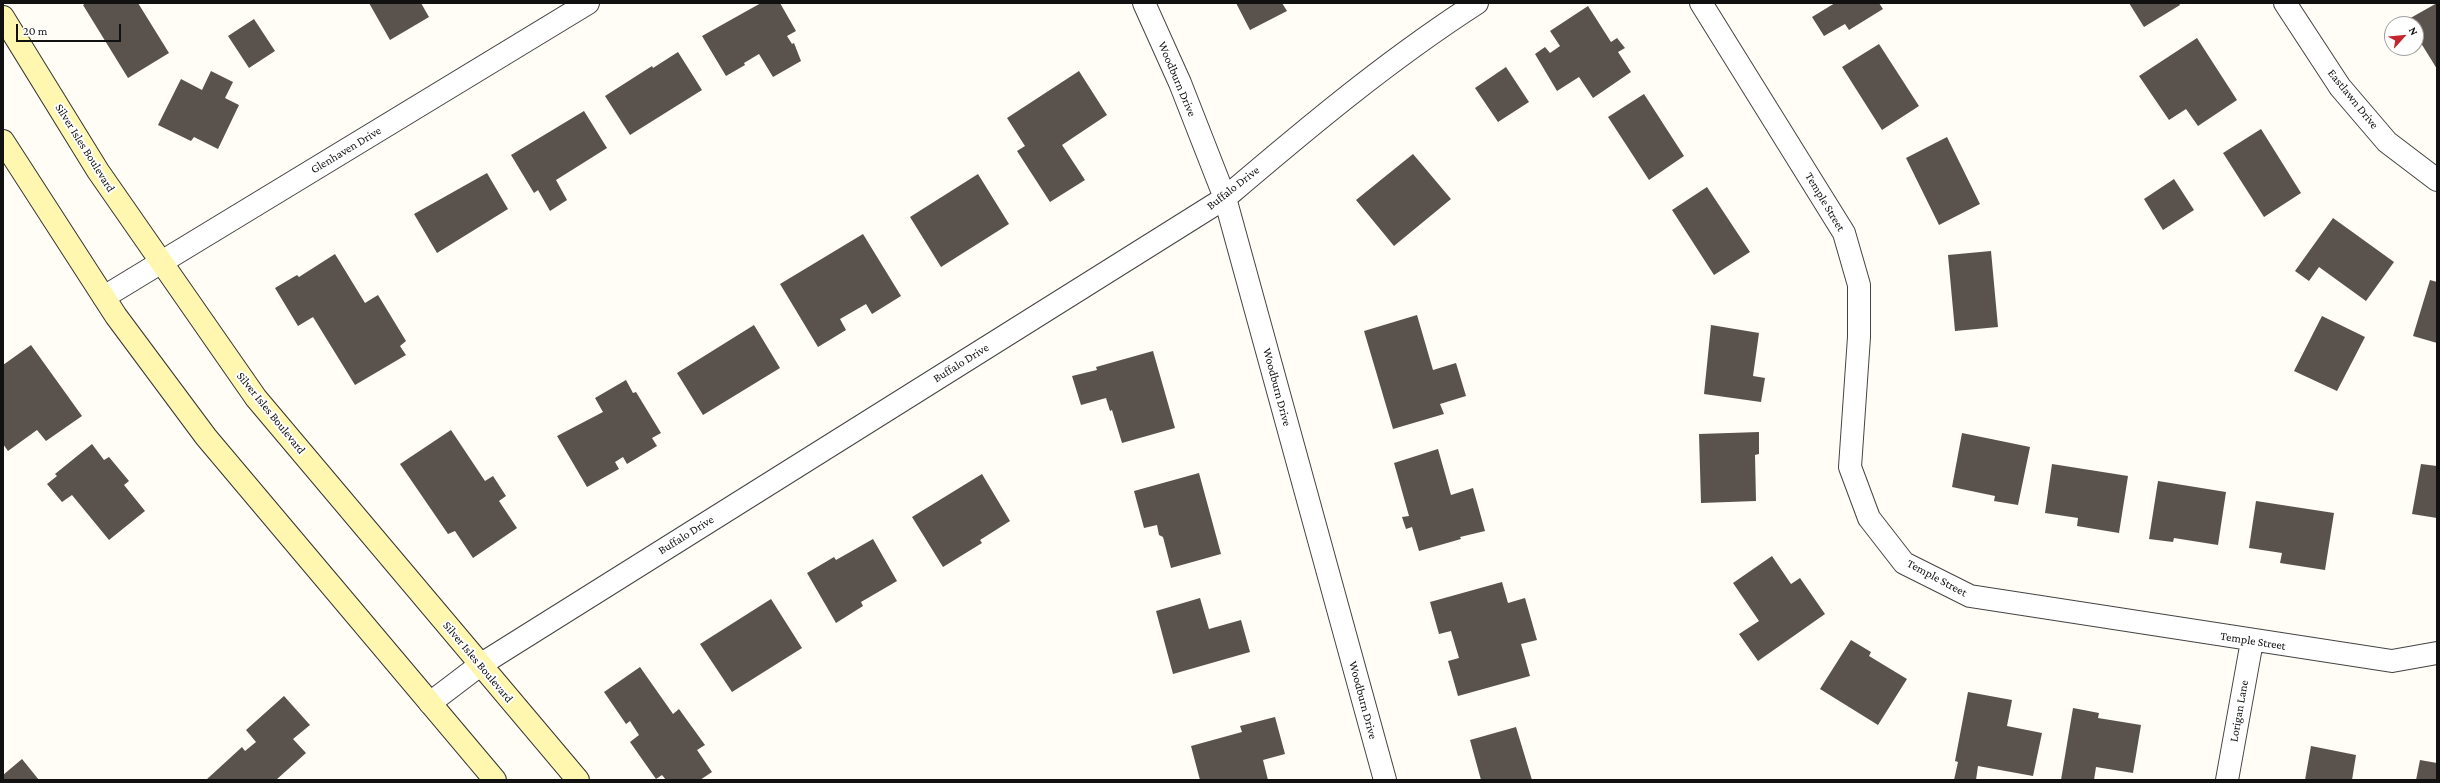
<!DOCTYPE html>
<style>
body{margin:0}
#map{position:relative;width:2440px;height:783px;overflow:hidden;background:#fffdf5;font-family:"Crimson Pro",serif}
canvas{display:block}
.frame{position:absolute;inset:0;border:4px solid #111;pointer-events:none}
.north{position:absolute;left:2384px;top:16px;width:40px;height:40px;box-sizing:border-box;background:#fff;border:1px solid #a0a0a0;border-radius:50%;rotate:63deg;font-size:11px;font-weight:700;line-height:16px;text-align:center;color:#111}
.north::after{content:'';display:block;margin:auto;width:14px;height:18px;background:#c4262e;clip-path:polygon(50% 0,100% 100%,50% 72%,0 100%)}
.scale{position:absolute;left:16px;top:24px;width:105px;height:18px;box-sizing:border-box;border:2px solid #111;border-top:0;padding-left:5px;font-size:12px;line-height:14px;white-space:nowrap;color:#111;-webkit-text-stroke:3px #fff;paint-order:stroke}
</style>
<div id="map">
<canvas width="2440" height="783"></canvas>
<div class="frame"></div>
<div class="north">N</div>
<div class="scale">20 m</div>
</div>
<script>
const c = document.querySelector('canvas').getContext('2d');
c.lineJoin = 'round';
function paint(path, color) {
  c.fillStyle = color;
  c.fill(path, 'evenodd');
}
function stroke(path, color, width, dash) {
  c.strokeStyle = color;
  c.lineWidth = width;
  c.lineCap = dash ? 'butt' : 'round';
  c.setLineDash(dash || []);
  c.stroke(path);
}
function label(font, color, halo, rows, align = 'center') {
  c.font = font + ' "Crimson Pro",serif';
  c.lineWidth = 4;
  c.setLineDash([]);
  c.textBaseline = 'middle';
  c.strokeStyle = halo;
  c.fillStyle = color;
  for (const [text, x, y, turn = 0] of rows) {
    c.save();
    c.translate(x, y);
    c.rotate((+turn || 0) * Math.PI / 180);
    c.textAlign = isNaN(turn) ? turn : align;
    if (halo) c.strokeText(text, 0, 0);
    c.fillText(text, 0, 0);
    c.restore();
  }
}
paint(new Path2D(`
 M86,3H138L169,53L128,78L83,5Z
 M369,3H421L429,17L390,40Z
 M761,3H780L796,31L787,36L792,44L794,43L801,61L773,77L759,54L744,63L745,65L726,76L702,36Z
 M1236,3H1282L1287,11L1250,30Z
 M1835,3H1879L1883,9L1849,30L1845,24L1824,36L1812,17Z
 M2129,3H2179L2180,5L2144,27Z
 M2437,3V69L2416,35V24H2409L2407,20Z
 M1588,6L1611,42L1617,38L1625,48L1618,52L1631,72L1593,98L1579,77L1557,91L1535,54L1545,47L1550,53L1560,46L1550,31Z
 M254,19L275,51L249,68L228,36Z
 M2197,38L2237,100L2198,126L2186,109L2169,120L2139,76Z
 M1879,44L1919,106L1882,130L1842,67Z
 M678,52L702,90L630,135L605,96L652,66L653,68Z
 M1506,67L1529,102L1498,122L1475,88Z
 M211,71L233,82L225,98L239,105L218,149L194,137L191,141L158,125L181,79L202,90Z
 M1079,71L1107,115L1062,145L1085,180L1050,202L1017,151L1025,146L1007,118Z
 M1644,94L1684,156L1649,180L1608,117Z
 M584,111L607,148L556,180L567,200L550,211L538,190L534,193L511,155Z
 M2261,129L2301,193L2264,217L2223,153Z
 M1947,137L1980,204L1939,225L1906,158Z
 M1413,154L1451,199L1394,246L1356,200Z
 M487,173L508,209L437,253L414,214Z
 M978,174L1009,224L941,267L910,217Z
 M2174,179L2194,210L2163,230L2144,199Z
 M1707,187L1750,252L1714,275L1672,210Z
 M2333,218L2394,262L2366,301L2319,267L2309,281L2295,271Z
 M863,234L901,296L872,314L866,304L840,319L846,330L818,347L780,284Z
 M1991,251L1998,327L1955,331L1948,255Z
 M335,254L365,303L378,295L406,341L400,346L406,355L355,385L313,317L298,326L275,288L297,275L299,277Z
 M2430,280L2437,282V343L2413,336Z
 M1417,315L1433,370L1456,363L1466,396L1440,404L1444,414L1393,429L1364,331Z
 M2322,316L2365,337L2337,391L2294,371Z
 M754,325L780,368L703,415L677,373Z
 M1711,325L1759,333L1753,376L1765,378L1761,402L1704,394Z
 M31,345L82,416L46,441L37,430L8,451L3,444V365Z
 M1153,351L1175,428L1122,443L1112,410L1110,411L1106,398L1081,405L1072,376L1097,370L1096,367Z
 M626,380L633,393L636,392L661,433L652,438L657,446L627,464L623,457L615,462L619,469L587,487L557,436L603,412L595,398Z
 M451,430L485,481L493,476L506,496L499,501L517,528L473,558L455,531L448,534L400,464Z
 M1759,432V454L1755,455L1756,501L1701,503L1699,434Z
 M1962,433L2030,447L2018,505L1994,501L1995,496L1952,487Z
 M92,444L104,460L109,457L129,481L124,485L145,511L109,540L72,495L62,502L47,484L57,476L55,474Z
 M1438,449L1451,495L1473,488L1485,531L1460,537L1461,539L1419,551L1412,527L1406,529L1402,517L1409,516L1394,463Z
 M2052,464L2128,476L2119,533L2077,526L2078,518L2045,513Z
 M2421,464L2437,466V518L2412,514Z
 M1199,473L1221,554L1171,568L1163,537L1159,535L1157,525L1144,528L1134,491Z
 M982,474L1010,521L980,540L982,543L943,567L912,517Z
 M2158,481L2226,492L2218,545L2174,538L2173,542L2149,539Z
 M2256,501L2334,513L2325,570L2280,563L2282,553L2249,548Z
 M873,539L897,581L861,602L863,606L836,623L807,573L834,557L836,560Z
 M1772,556L1791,584L1800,578L1825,614L1758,661L1739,634L1759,621L1733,583Z
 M1502,582L1508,603L1525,598L1537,640L1521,644L1530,676L1458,696L1448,661L1459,658L1451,631L1439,634L1430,602Z
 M1200,598L1209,629L1241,620L1250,652L1173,674L1156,611Z
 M771,599L802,648L732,692L700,644Z
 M1851,640L1871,652L1869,656L1907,679L1878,725L1820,689Z
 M640,667L673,714L679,709L705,745L697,750L712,772L700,780H666L662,775L656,779L630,742L639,735L630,721L626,724L604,692Z
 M1968,692L2012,700L2007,726L2042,733L2033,776L1978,766L1976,780H1954L1958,762L1955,761Z
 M284,696L310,725L293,739L306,753L276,780H206L242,747L245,751L256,742L246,730Z
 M2073,708L2099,713L2098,718L2141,725L2133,773L2096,767L2094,780H2061Z
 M1275,717L1285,754L1263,760L1268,780H1200L1191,746L1242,732L1240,726Z
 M1516,727L1532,780H1481L1470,740Z
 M2311,746L2356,755L2352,780H2305Z
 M22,759L39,780H3V775Z
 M2420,760L2437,763V780H2416Z`), '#5a524d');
const street = new Path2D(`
 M1144,3L1180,83L1225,198L1385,780
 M1701,3L1844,233L1859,285V337L1850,467L1869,518L1904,563L1970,596L2392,661L2437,653
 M2285,3L2340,87L2387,142L2437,180
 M104,297L588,3
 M430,703L480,665L1225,198C1306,129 1387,61 1477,3
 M2227,780L2252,641`);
const secondary = new Path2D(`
 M3,17L98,171L256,398L578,780
 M3,141L116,316L206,437L495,780`);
stroke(street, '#444', 24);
stroke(secondary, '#333', 24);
stroke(street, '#fff', 22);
stroke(secondary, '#fff6b0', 22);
label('12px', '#111', '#fff', [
 ["Woodburn Drive",1177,79,67],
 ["Eastlawn Drive",2353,99,51],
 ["Silver Isles Boulevard",85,148,58],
 ["Glenhaven Drive",346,150,-31],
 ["Buffalo Drive",1233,188,-38],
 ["Temple Street",1825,202,59],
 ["Buffalo Drive",961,363,-32],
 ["Woodburn Drive",1277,387,75],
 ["Silver Isles Boulevard",271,413,51],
 ["Buffalo Drive",686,535,-32],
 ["Temple Street",1937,578,28],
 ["Temple Street",2253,641,9],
 ["Silver Isles Boulevard",478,662,50],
 ["Woodburn Drive",1363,700,75],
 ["Lorigan Lane",2239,711,-80]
]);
</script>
